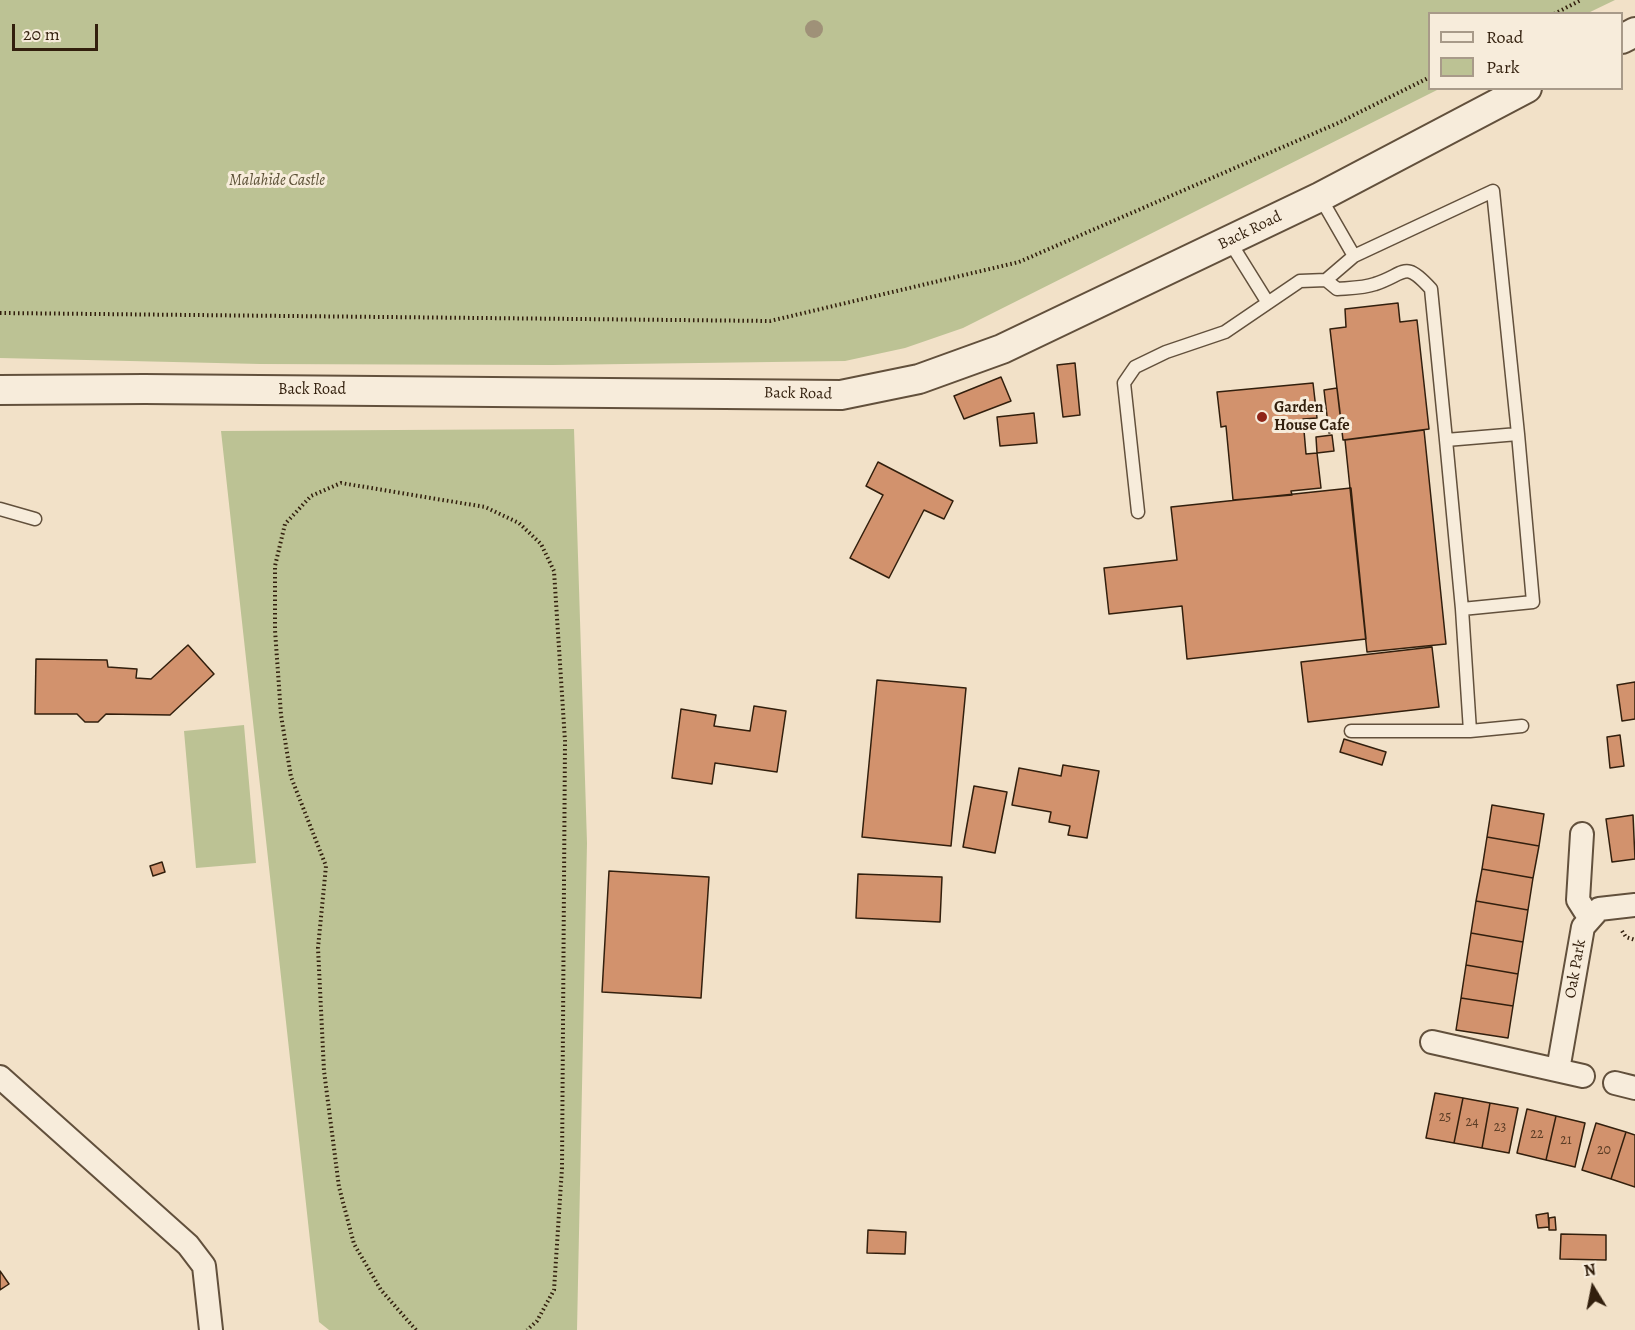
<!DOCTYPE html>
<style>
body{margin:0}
#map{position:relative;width:1635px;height:1330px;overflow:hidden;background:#f2e1c8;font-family:Alegreya,serif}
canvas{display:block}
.legend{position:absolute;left:1428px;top:12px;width:195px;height:78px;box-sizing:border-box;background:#f7ecdb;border:2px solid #a89a89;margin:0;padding:8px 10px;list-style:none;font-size:18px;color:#321f0d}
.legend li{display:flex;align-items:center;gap:12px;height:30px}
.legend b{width:30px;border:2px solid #a89a89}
.north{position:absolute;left:1563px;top:1258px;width:60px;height:60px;-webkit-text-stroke:4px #f7ecdb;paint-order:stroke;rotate:350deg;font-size:16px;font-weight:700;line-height:24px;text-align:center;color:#321f0d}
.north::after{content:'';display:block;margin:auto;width:21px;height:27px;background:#321f0d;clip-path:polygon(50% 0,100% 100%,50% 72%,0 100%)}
.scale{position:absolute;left:12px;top:24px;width:86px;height:27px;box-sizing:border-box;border:3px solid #321f0d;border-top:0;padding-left:8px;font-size:18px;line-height:21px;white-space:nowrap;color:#321f0d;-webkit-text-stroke:4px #f7ecdb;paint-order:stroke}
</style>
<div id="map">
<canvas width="1635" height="1330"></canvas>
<ul class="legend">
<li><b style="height:8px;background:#f7ecdb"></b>Road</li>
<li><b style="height:16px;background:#bcc294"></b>Park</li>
</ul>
<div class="north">N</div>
<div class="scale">20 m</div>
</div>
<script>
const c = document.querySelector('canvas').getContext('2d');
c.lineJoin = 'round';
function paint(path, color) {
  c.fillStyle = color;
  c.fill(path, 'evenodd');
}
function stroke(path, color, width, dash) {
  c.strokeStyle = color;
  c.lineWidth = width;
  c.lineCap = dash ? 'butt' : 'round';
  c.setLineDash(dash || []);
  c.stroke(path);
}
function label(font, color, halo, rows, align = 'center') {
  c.font = font + ' Alegreya,serif';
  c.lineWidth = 6;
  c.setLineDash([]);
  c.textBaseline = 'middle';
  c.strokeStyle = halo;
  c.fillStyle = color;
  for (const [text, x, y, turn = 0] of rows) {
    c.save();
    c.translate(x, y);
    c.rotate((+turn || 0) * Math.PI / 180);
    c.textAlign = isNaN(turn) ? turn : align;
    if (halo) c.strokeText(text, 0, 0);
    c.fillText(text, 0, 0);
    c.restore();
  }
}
paint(new Path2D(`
 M0,0H1615L1588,13L1430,14V88L1439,89L963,328L905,348L845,361L553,365L260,364L0,358Z
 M574,429L587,843L577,1330H329L319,1322L221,431Z
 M244,725L256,863L196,868L184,731Z`), '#bcc294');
const building = new Path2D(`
 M1398,303L1400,322L1417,320L1429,429L1343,440L1330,329L1346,327L1345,309Z
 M1075,363L1080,415L1063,417L1057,365Z
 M1001,377L1011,401L964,419L954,396Z
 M1313,383L1317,418L1303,419L1306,454L1317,453L1321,488L1291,491L1292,495L1233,500L1226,426L1221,427L1217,392Z
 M1337,388L1342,428L1329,433L1324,390Z
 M1034,413L1037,443L1000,446L997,417Z
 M1424,430L1446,644L1367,652L1345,440Z
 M1332,435L1334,451L1317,453L1316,437Z
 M878,462L953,501L944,519L924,510L889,578L850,558L883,495L866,486Z
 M1351,488L1366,639L1187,659L1182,606L1109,614L1104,568L1177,560L1171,507Z
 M188,645L214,674L170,715L106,714L98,722H85L77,714H35L36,659L107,660L108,667L137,669L136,678L151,679Z
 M1432,647L1439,707L1308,722L1301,662Z
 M877,680L966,688L951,846L862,837Z
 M1635,682V719L1622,721L1617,685Z
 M754,706L786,711L777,772L715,763L712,784L672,778L681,709L716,715L714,726L750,731Z
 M1620,735L1624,766L1610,768L1607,737Z
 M1344,739L1386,752L1382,765L1340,752Z
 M1063,765L1099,771L1087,838L1068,835L1070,826L1049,822L1051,812L1012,805L1019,768L1061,776Z
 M974,786L1007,792L995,853L963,847Z
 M1492,805L1544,814L1539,846L1487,837Z
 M1633,815L1635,859L1612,862L1606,819Z
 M1487,837L1539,846L1533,878L1482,869Z
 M162,862L165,872L153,876L150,866Z
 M1482,869L1533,878L1528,910L1476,901Z
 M609,871L709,877L701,998L602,992Z
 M858,874L942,877L940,922L856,918Z
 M1476,901L1528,910L1523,942L1471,933Z
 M1471,933L1523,942L1518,974L1466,965Z
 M1466,965L1518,974L1513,1006L1461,998Z
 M1461,998L1513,1006L1508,1038L1456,1030Z
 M1435,1093L1463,1098L1454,1143L1426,1138Z
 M1463,1098L1490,1103L1482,1148L1454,1143Z
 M1490,1103L1518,1108L1509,1153L1482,1148Z
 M1527,1109L1556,1116L1546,1160L1517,1153Z
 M1556,1116L1585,1123L1575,1167L1546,1160Z
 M1596,1123L1626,1132L1611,1179L1582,1170Z
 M1626,1132L1635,1135V1187L1611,1179Z
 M1548,1213L1549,1227L1538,1228L1536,1215Z
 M1555,1217L1556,1230H1549V1218Z
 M868,1230L906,1232L905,1254L867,1253Z
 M1561,1234L1606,1235V1260L1560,1259Z
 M0,1271L9,1284L0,1290Z`);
paint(building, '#d2926d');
stroke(building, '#321f0d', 1.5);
const service = new Path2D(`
 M1320,197L1354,256
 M1230,242L1268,303
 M1446,440L1462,609L1533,602L1518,434
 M0,509L35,519
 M1138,512L1124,383L1135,367L1166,352L1225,332L1300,281L1326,280L1354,256L1493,191L1518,434L1446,440L1431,289C1404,259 1406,274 1375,284C1364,288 1349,288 1337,289L1326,280
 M1462,609L1470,731L1522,726
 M1351,731H1470`);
const minor = new Path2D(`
 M1582,834L1578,900L1590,919
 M1432,1042L1583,1076
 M1558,1070L1583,927L1599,909L1635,905
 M0,1077L188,1245L204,1266L211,1330
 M1615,1083L1635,1088`);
const tertiary = new Path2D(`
 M1622,39L1635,32
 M0,390L144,389L841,395L919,379L1002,349L1320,197L1527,88`);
stroke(service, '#62503c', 15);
stroke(minor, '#62503c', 26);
stroke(tertiary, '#62503c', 32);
stroke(new Path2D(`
 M1554,14L1581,0
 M0,313L770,321L1019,262L1338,123L1430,77
 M1622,931L1626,937L1635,940
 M416,1330L381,1290L354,1244L339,1187L324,1071L318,948L326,866L291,777L281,715L275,630V566L285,524L311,496L341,483L485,507L519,523L541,544L554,571L565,741L562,1168L554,1290L537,1321L527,1330`), '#321f0d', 4, [1.5, 3]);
stroke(service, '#f7ecdb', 12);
stroke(minor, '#f7ecdb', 22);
stroke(tertiary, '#f7ecdb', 28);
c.fillStyle = '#9f9178';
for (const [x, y] of [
 [814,29]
]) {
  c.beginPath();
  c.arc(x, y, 9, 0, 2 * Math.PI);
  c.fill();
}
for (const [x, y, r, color] of [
 [1262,417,6,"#8f2418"]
]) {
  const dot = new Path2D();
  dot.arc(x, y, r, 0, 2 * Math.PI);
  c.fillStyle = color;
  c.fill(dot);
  stroke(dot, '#f7ecdb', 2);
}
label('14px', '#5a3c25', null, [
 ["25",1445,1118],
 ["24",1472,1123],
 ["23",1500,1128],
 ["22",1537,1135],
 ["21",1566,1141],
 ["20",1604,1151]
]);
label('italic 16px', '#5b5036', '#f7ecdb', [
 ["Malahide Castle",277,181]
]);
label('16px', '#321f0d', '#f7ecdb', [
 ["Back Road",1250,231,-26],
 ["Back Road",312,390],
 ["Back Road",798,394,1],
 ["Oak Park",1576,969,-80]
]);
label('bold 16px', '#321f0d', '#f7ecdb', [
 ["Garden",1274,408],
 ["House Cafe",1274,426]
], 'left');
</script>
